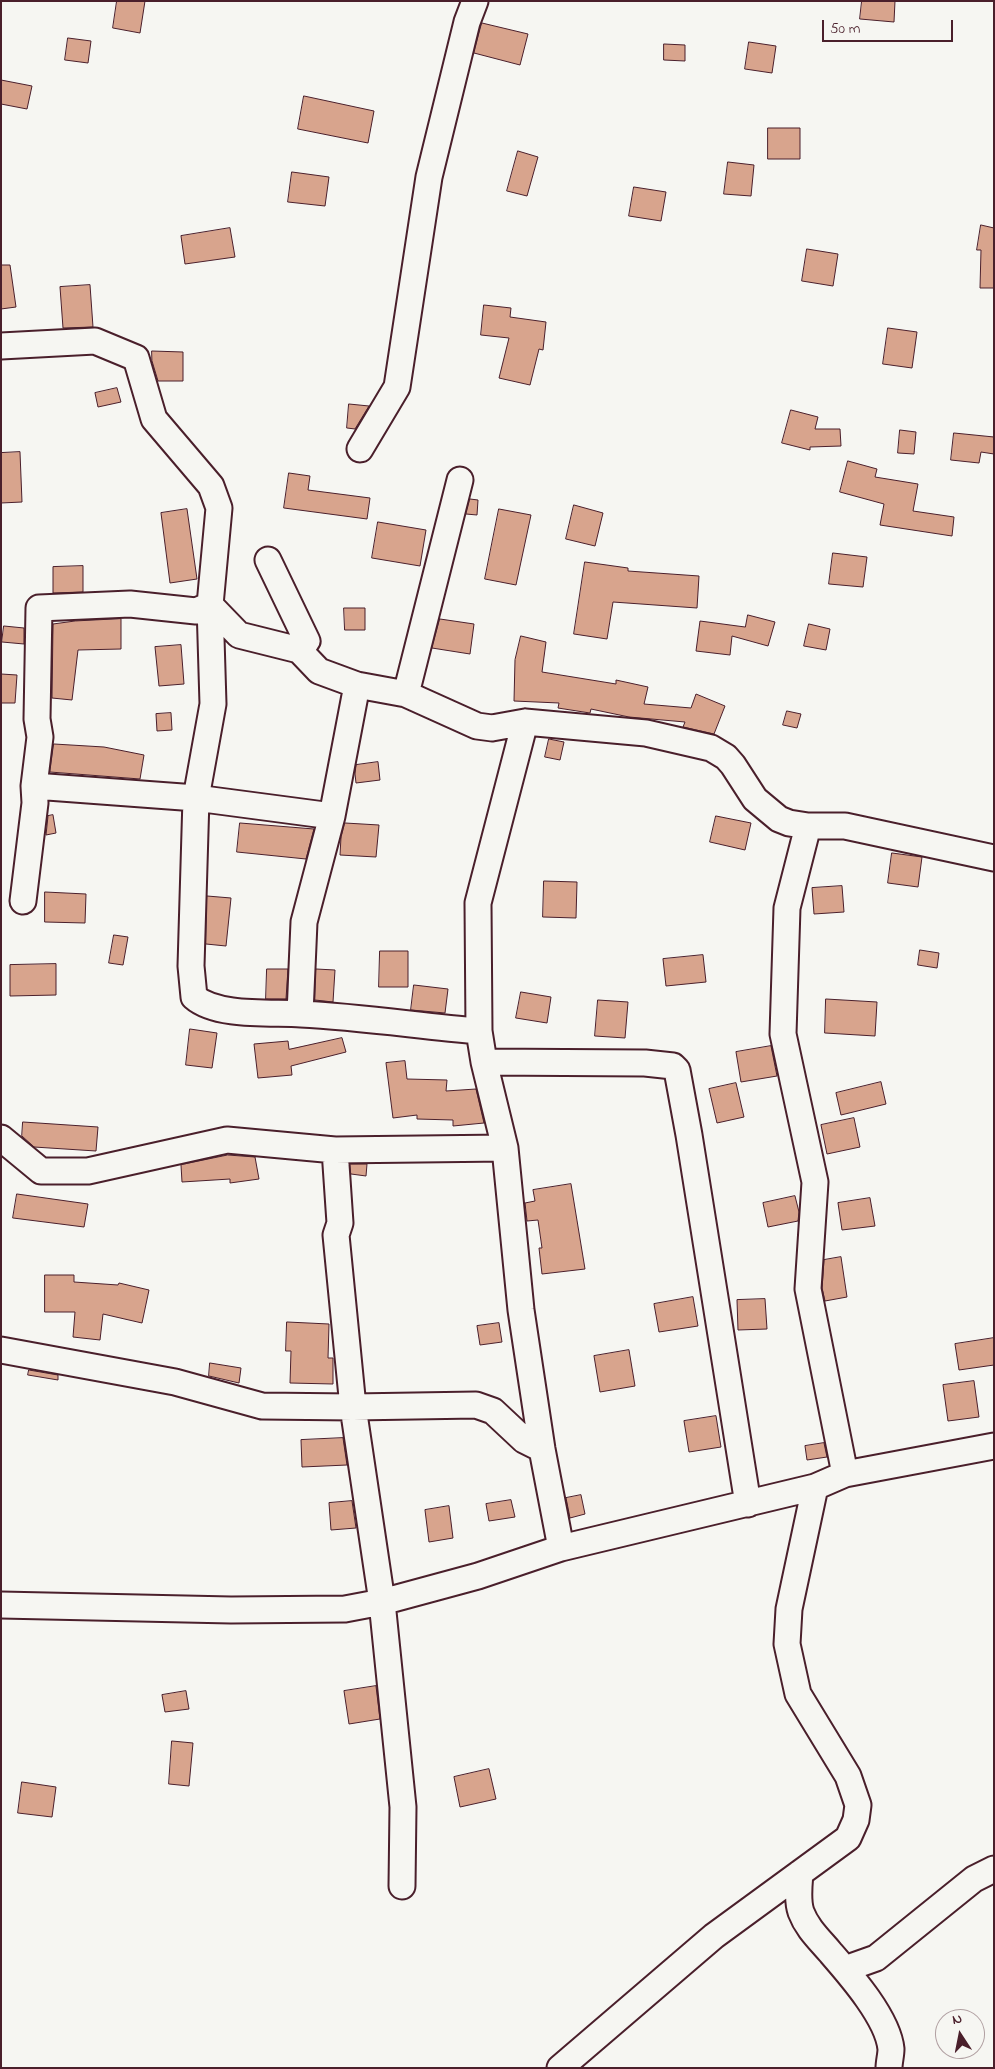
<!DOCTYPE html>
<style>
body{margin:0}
#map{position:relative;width:995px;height:2069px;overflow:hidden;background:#f6f6f2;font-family:"Indie Flower",sans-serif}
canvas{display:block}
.frame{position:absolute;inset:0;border:2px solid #4a1f2b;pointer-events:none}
.north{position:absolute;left:935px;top:2009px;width:50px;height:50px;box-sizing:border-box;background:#f6f6f2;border:1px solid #b1a0a2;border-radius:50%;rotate:349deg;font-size:14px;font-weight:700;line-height:20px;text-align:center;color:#4a1f2b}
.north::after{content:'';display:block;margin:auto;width:18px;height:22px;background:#4a1f2b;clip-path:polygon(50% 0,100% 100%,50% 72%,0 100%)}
.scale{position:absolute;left:822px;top:20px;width:131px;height:22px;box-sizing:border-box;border:2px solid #4a1f2b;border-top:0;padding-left:6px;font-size:15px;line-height:18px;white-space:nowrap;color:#4a1f2b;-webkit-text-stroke:4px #f6f6f2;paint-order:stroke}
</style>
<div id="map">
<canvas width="995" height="2069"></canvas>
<div class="frame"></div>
<div class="north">N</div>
<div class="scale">50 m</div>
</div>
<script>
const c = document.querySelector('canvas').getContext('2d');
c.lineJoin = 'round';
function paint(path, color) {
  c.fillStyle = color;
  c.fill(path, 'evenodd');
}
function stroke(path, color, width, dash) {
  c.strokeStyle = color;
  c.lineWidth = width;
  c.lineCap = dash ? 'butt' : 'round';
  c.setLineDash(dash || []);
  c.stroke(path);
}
const building = new Path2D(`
 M117,1H145L140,33L113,28Z
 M862,1H895L894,22L860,19Z
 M482,23L528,34L520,65L474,53Z
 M68,38L91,41L88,63L65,60Z
 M749,42L776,46L772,73L745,69Z
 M664,44L685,45V61L664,60Z
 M1,80L32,86L27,109L1,104Z
 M304,96L374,111L368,143L298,129Z
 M768,128H800V159H768Z
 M518,151L538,157L527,196L507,191Z
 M728,162L754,165L751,196L724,194Z
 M292,172L329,177L325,206L288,202Z
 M634,187L666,192L661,221L629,216Z
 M981,225L994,228V288H980L981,250H977Z
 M230,228L235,257L185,264L181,236Z
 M807,249L838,254L833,286L802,281Z
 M1,265H10L16,307L1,309Z
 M90,285L93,327L63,328L60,287Z
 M484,305L511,308L510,317L546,322L543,350L539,349L530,385L499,378L509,338L481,335Z
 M888,328L917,332L912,368L883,364Z
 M152,351L183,352V381H158L152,361Z
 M117,388L121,402L98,407L95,393Z
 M349,404L369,406L355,429L347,428Z
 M791,410L818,417L815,429H840L841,446L810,447V450L782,443Z
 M900,430L916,432L914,454L898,453Z
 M954,433L994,437V454L981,452L979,463L951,460Z
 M20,452L22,502L1,503V453Z
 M848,461L877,469L875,477L918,484L913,511L954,517L952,536L880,525L884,504L840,492Z
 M289,473L310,476L308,490L370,498L367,519L284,508Z
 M470,499L478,500L477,515L466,514Z
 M574,505L603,513L595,546L566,539Z
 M187,509L197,579L170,583L161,513Z
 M499,509L531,515L516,585L485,579Z
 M378,522L426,530L420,566L372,558Z
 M833,553L867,557L863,587L829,584Z
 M585,562L628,568V571L699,576L697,608L613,602L607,639L574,634Z
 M83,566V592L53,593V567Z
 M344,608H365V630H345Z
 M748,615L775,622L768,646L732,636L730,655L696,651L700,621L745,627Z
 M121,619V649L78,650L72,700L52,698L53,624L75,621Z
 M440,619L474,624L470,654L432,648Z
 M809,624L830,629L826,650L804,646Z
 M4,626L24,628V644L2,642Z
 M521,636L546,642L542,672L616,684V680L648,687L644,704L691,708L696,694L725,706L714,734L683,727L685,722L629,717L591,709L590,713L558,708L559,703L514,701L515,660Z
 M181,645L184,684L159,686L155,647Z
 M1,674L17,675L15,703H1Z
 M787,711L801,714L797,728L783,725Z
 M171,713L172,730L157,731L156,714Z
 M549,739L564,742L560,760L545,757Z
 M54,744L104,747L144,755L140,779L50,772Z
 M378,762L380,780L356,783L355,774L356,765Z
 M53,815L56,833L46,835L48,816Z
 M716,816L751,823L745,850L710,842Z
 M240,823L314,829L306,859L237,852Z
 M345,823L379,825L376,857L340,855L341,837Z
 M892,853L922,857L918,887L888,883Z
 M544,881L577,882L576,918L543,917Z
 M842,886L844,912L814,914L812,888Z
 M45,892L86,894L85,923L45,922Z
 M207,896L231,898L226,946L206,944Z
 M114,935L128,937L123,965L109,963Z
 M920,950L939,953L937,968L918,965Z
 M380,951H408V987H379Z
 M703,955L706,982L666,986L663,959Z
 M56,964V995L10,996V965Z
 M267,969H288L286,999H266Z
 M316,969L335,970L333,1002L315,1000Z
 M414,985L448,989L445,1013L411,1010Z
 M521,992L551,997L547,1023L516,1018Z
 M826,999L877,1002L875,1036L825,1033Z
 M598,1000L628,1002L625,1038L595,1036Z
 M190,1029L217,1033L212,1068L186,1065Z
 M342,1038L346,1052L291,1066L292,1075L258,1078L254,1044L288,1041L289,1049Z
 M771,1046L777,1076L741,1082L736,1052Z
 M405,1061L407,1079L447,1080L446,1091L476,1089L484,1123L453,1126V1120L417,1119V1115L393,1118L386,1063Z
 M881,1082L886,1104L841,1115L836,1093Z
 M736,1083L744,1117L717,1123L709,1089Z
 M854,1118L860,1147L827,1154L821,1125Z
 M23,1122L98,1127L96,1151L34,1147L22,1136Z
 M228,1155L255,1157L259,1179L230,1183V1179L182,1182L181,1165Z
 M350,1164H367L366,1176L351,1174Z
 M571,1184L585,1269L542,1274L539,1248H542L538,1220L527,1221L525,1203L535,1201L533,1190Z
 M17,1194L88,1204L84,1227L13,1218Z
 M795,1196L799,1212L798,1221L768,1227L763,1203Z
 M870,1198L875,1226L842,1230L838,1203Z
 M841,1257L847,1297L825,1301L822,1288L824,1260Z
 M45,1275H74V1282L118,1285L119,1283L149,1290L142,1323L103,1314L100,1340L73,1337L75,1312H45Z
 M693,1297L698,1326L659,1332L654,1304Z
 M765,1299L767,1329L738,1330L737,1300Z
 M287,1322L329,1324L328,1358H333V1384L290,1383L291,1351H286Z
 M499,1323L502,1342L480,1345L477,1326Z
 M994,1338V1365L959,1370L955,1344Z
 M629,1350L635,1386L600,1392L594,1356Z
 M210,1363L241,1368L239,1383L209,1376Z
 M29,1370L58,1375V1380L28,1375Z
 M974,1381L979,1417L948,1421L943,1385Z
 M716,1416L721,1447L689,1452L684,1421Z
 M343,1438L347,1465L302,1467L301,1440Z
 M824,1443L827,1457L807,1460L805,1446Z
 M581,1495L585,1514L570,1518L566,1498Z
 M511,1500L515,1517L489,1521L486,1504Z
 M352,1501L356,1528L331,1530L329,1503Z
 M449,1506L453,1538L429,1542L425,1510Z
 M376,1686L380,1719L349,1724L344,1691Z
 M186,1691L189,1709L165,1712L162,1695Z
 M172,1741L193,1743L189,1786L169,1784Z
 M489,1769L496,1799L460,1807L454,1777Z
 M22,1782L56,1787L52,1817L18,1813Z`);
paint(building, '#d8a48d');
stroke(building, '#4a1f2b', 1);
const minor = new Path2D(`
 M1,346L95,341L136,358L154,419L211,486L219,508L210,605L213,704L196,798L191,966L194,997C217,1017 272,1012 301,1014C361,1017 420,1026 479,1031
 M360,449L397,387L429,177L467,22L475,1
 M268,560L307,641L299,650
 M406,694L460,480
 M525,722L478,903L479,1031L484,1062L645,1063L673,1066L677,1070L689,1135L748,1504
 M34,786L196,798L332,816
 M808,826L787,908L783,1034L815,1182L808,1289L845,1474
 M23,901L35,803L34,786L40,737L37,719L39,608L130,604L196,611L210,605L239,635L299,650L319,671L357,685L406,694L477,726L492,728L525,722L646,733L711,748L726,757L733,765L755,799L779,819L789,823L808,826H845L994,858
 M300,1014L304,922L332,816L357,685
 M484,1062L505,1148L521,1310L542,1449L561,1548
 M1,1138L41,1171H88L227,1140L335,1150L505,1148
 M335,1150L340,1223L336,1235L353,1407L382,1602L403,1807L402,1886
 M1,1350L175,1382L262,1406L353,1407L476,1405L493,1411L524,1440L542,1449
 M1,1605L231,1610L345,1609L382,1602L478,1576L561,1548L815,1487L845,1474L994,1446
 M800,1873C799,1886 797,1900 801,1912C807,1928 819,1939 830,1952C850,1975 888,2018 891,2049C891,2055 889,2062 889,2068
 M845,1969L876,1958L974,1879L994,1869
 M560,2068L714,1936L848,1838L856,1820L858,1805L848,1776L798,1694L787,1644L789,1609L815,1487`);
stroke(minor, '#4a1f2b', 29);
stroke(minor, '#f6f6f2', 25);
</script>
